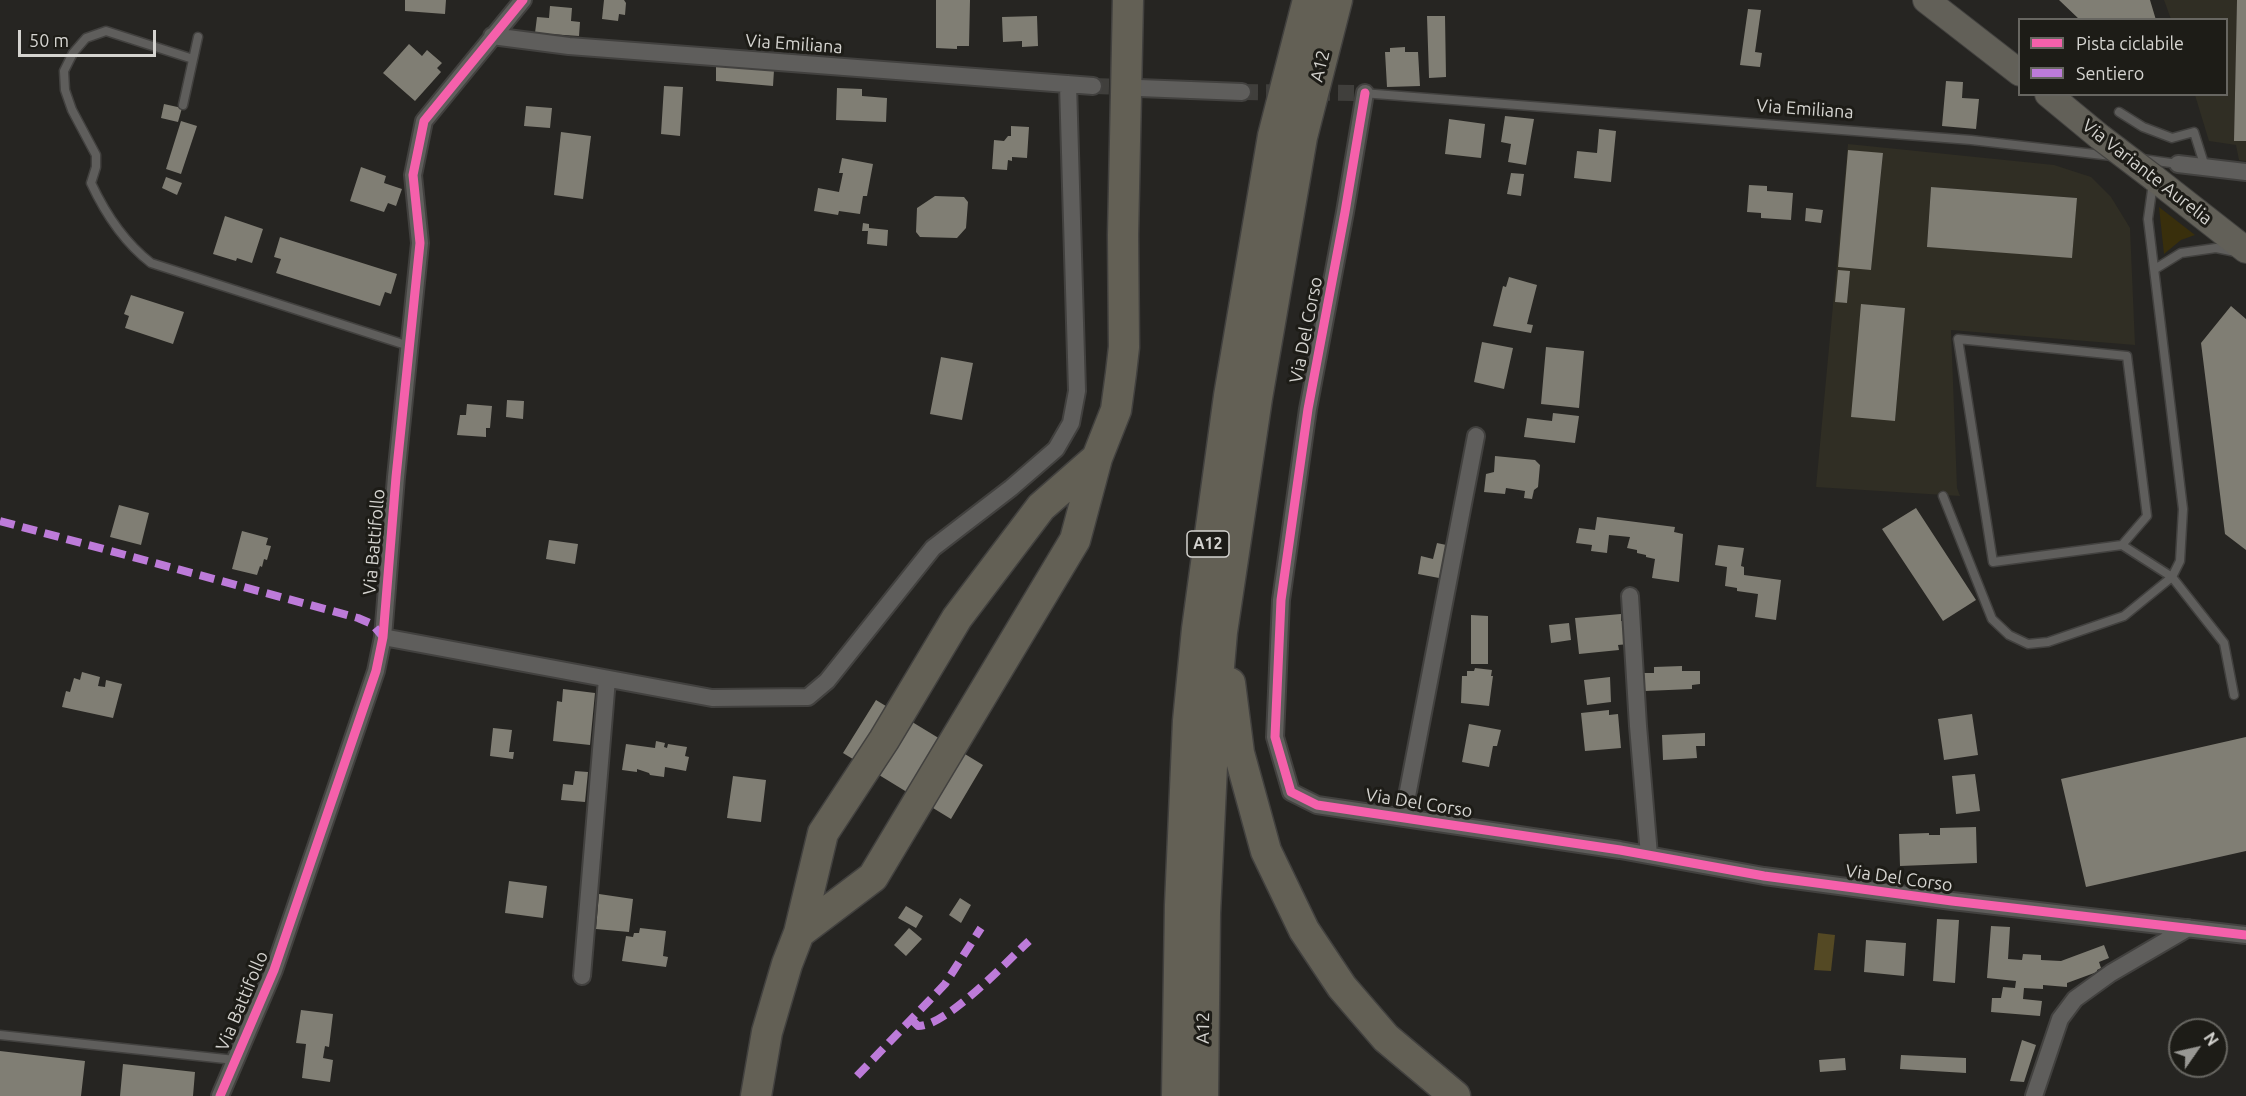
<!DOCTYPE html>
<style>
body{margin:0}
#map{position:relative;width:2246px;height:1096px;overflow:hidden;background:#262522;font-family:Ubuntu,sans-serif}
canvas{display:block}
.legend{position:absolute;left:2018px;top:18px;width:210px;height:78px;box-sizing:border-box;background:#1d1c17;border:2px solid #676661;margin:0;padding:8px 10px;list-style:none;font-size:18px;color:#d5d4d0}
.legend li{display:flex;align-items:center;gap:12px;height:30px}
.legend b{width:30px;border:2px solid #676661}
.north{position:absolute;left:2168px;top:1018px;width:60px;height:60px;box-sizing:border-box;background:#1d1c17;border:2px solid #676661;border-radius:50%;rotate:56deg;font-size:16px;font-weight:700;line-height:24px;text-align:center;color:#d5d4d0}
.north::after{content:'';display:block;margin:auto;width:21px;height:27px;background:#989793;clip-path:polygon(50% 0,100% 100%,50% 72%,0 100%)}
.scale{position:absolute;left:18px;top:30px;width:138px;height:27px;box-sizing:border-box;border:3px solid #d5d4d0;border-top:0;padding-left:8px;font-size:18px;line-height:21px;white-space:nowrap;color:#d5d4d0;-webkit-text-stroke:4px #1d1c17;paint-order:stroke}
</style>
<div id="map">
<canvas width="2246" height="1096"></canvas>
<ul class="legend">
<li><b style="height:8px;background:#f560ab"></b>Pista ciclabile</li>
<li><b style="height:8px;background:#bd7bd9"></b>Sentiero</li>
</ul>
<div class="north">N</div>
<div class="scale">50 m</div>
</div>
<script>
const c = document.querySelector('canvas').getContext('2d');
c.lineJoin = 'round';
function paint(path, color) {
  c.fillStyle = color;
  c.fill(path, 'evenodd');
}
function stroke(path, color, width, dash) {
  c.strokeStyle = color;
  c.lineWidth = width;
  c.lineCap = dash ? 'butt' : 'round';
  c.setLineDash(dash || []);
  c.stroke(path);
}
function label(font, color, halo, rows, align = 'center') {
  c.font = font + ' Ubuntu,sans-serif';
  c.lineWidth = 6;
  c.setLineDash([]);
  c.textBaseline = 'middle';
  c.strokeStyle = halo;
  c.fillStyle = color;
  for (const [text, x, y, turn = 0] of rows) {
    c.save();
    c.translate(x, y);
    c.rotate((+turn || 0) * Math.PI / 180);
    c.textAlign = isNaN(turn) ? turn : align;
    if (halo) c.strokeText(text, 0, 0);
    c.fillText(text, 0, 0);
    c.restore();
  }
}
paint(new Path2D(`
 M2164,0H2237L2234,141H2246V161L2239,160L2236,145L2209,141L2195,95L2226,94V20L2171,19Z
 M1848,144L2054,165L2091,177L2111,197L2130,228L2135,345L1951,330L1957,488L1960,496L1816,487ZM1848,150L1883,154L1871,270ZM1931,187L2077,198L2072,257L1927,247ZM1838,271L1850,272L1847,303L1835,302ZM1862,304L1905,308L1895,421Z`), '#302e24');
paint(new Path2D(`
 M2159,207L2195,235L2181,240L2164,254Z`), '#392f0c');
paint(new Path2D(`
 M1818,933L1835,935L1831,971L1814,970Z`), '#544924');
paint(new Path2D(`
 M405,0H446L445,14L405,11Z
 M604,0H624L626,3L625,15L619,14L618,21L602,19Z
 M936,0H970L969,46H957V49L936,48Z
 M2059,0H2150L2156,20H2080Z
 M2237,0H2246V141H2234Z
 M550,6L572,8L571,21L580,22L579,36L535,33L537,17L549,18Z
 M1748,9L1761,10L1755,52L1762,53L1760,67L1740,65Z
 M1037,16L1038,46L1022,47V41L1003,42L1002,17Z
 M1427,16H1445L1446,77L1429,78Z
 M409,44L422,56L427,50L442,63L437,68L441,72L415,101L383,73Z
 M1405,47V52H1418L1420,86L1387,87L1385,52H1390V48Z
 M716,66L774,70L773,86L716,81Z
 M1946,81L1963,82L1962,98L1979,99L1976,129L1942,126Z
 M664,86L683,87L680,136L661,134Z
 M837,88L862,89V96L887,98L886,122L836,120Z
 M164,104L182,108L178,122L161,118Z
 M526,106L552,108L550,128L524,126Z
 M1505,116L1534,119L1526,165L1508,162L1511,144L1501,142Z
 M1449,119L1485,124L1481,158L1445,154Z
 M181,121L197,126L181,174L166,169Z
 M1011,126L1029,127L1027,158L1012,157V161L1008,160L1007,170L992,169L994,140L1004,141L1008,136H1011Z
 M1599,129L1616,131L1611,182L1574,178L1577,151L1597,153Z
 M561,132L591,136L583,199L554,195Z
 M1848,150L1883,153L1871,270L1838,267Z
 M842,158L873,164L867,196H863L860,214L839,211L838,215L814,211L818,188L839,192L843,173H839Z
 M361,167L386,176L384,183L402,189L396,206L388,203L384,212L350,201Z
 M1511,173L1524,174L1521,196L1507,194Z
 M166,177L182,183L177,195L162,188Z
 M1749,185L1767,186V191L1793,193L1791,220L1761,218V213L1747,212Z
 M1931,187L2077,198L2072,258L1927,247Z
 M935,196L964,197L968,202L966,228L957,238L920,237L916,232L917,208Z
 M1806,208L1823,210L1821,223L1805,221Z
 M225,216L263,229L252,263L237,258L236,261L213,254Z
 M863,223L869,224V228L888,230L887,246L867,244L868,231H862Z
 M280,237L397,274L391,294L385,292L380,306L276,273L281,259L274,257Z
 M1838,270L1850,271L1847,303L1835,302Z
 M1509,277L1537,285L1527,324L1533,325L1531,333L1493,326L1503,286L1506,287Z
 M131,295L184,312L173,344L125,328L129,316L124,314Z
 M1861,304L1905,308L1895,421L1851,417Z
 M2231,306L2246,319V550L2225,534L2201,343Z
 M1482,342L1513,348L1504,389L1474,382Z
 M1546,347L1584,351L1579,408L1541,404Z
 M941,357L973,363L962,420L930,414Z
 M507,400L524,401L523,419L506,417Z
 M467,404L492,406L490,428H486V437L457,435L460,415H466Z
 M1553,413L1579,416L1575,443L1524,437L1527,418L1552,421Z
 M1495,456L1535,460L1540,465L1538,487L1534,490L1532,499L1524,498L1525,491L1506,488L1505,494L1484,492L1486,474L1494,472Z
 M119,505L149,513L141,545L110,537Z
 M1916,508L1976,600L1943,621L1882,529Z
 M1597,517L1675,527L1674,532L1683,534L1679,582L1652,578L1655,559L1646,557V555L1637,553V550L1627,548L1630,537L1609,535L1607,553L1591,551L1592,545L1576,543L1579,528L1595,530Z
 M242,531L268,538L266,545L271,546L267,560L264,559L262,567L260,566L257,575L232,569Z
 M549,540L578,544L575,564L546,559Z
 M1437,543L1451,546L1445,575L1440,574L1439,578L1418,574L1421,556L1433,559Z
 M1718,545L1744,548L1741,566L1744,567V575L1781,580L1776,620L1755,617L1758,594L1737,591V588L1725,586L1727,567L1715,565Z
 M1621,614V621H1627L1629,644L1618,645L1619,650L1579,654L1575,618Z
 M1471,615L1488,616V664H1471Z
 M1569,623L1571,640L1551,643L1549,625Z
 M1682,666V671H1700V684L1692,685V689L1645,691L1644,673H1654V667Z
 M1475,668L1492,670L1491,676H1493L1489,706L1461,703L1462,676H1467V671H1474Z
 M82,672L100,677L98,686L105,687L106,680L122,684L113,718L62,707L66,691L70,692L74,678L80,680Z
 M1610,677L1611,702L1587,705L1584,680Z
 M563,689L595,693L590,745L553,741L557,701L562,702Z
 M876,700L983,765L951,819L843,753Z
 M1609,710V715L1618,714L1621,748L1585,751L1581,713Z
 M1972,714L1978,755L1944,760L1938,719Z
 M1469,724L1501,730L1497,746H1493L1489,767L1462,762Z
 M493,728L512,730L509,752H514L513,759L490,756Z
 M1705,733V746H1696L1697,758L1663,760L1662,735Z
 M2246,737V851L2086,887L2061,779Z
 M656,741L665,743L664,747L667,748L668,744L687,747L685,756L689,757L686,771L665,767L664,777L650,775L649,773L637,769V772L622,770L626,744L655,748Z
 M575,771L588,772L585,802L561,800L563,784L573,785Z
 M1975,774L1980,811L1956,814L1952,776Z
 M733,776L766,780L761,822L727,818Z
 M1976,827L1977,863L1900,866L1899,834L1929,833V835H1940V828Z
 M509,881L547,886L543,918L505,913Z
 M599,894L633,899L629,932L596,929Z
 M960,898L971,905L961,923L949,915Z
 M906,906L923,916L916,928L898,918Z
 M1937,919L1959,920L1955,983L1933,981Z
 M1991,926L2010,927L2008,959L2022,960L2023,954L2041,955V960L2061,961L2104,945L2109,958L2099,962L2101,968L2097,970V972L2067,983V987L2043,985V989L2024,988L2023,999L2042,1001L2040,1016L1991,1012L1992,998H2001L2003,987L2015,988L2016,981L1987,978Z
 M640,928L666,931L663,956L668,957L666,967L622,961L626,936L633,937L634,933H639Z
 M909,928L922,939L906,956L894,945Z
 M1866,940L1906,943L1904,976L1864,972Z
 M301,1010L333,1014L329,1047L325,1046L323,1058L333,1060L330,1082L302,1078L306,1044L296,1043Z
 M2022,1040L2036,1045L2024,1082L2010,1081Z
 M0,1051L85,1061L81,1096H0Z
 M1901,1055L1966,1058V1073L1900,1069Z
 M1845,1058L1846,1070L1820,1072L1819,1060Z
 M123,1064L195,1072L193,1096H120Z`), '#807e74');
stroke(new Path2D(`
 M1093,86L1132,87
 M1242,92L1359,93`), '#403f3c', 16, [16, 8]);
const service = new Path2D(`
 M193,59L106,31L86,38L73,53L64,71L65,90L72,110L96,155V167L91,183C105,213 125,243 151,263L409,346
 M1362,93L1971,140L2112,156
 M183,105L198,37
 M2119,112L2143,127L2172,138L2194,132L2205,167
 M2142,159L2178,164
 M2155,269L2181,253L2216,248L2236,252
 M1943,496L1992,619L2009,635L2028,644L2048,642L2124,616L2172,577L2180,561L2183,509L2148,219L2153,183
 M2122,545L2147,516L2127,356L1958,339L1993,562L2122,545L2172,577L2224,643L2234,695
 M0,1035L235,1060`);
const minor = new Path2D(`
 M492,36L569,46L1093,86
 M1139,88L1242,92
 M1365,93L1345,212L1308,409L1281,600L1275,737L1291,792L1317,805L1620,850L1764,876L1952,901L2246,935
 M2178,164L2246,172
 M1630,596L1638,726L1649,855
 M383,637L712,698L808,697L827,681L933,548L1011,488L1056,449L1071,423L1077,391L1068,84
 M1403,817L1476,436
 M582,976L607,679
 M220,1096L274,970L376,671L383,637L396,477L420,243L413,175L424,121L523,0
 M2034,1096L2060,1019L2075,999L2111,973L2188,928`);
const primary = new Path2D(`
 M1926,0L2020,73
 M2048,94L2100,137
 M2154,178L2246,250`);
const motorway = new Path2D(`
 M1230,683L1239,753L1266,851L1304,930L1342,987L1386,1038L1455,1096
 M799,933L873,877L1075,540L1097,458L1116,410L1121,373L1124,347L1123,235L1128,0
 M756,1096L767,1032L787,964L799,933L823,833L884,740L957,618L1041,507L1097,458
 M1177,1096L1180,905L1188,721L1197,629L1229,396L1273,136L1308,0
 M1203,1096L1205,913L1214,724L1222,632L1257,398L1302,137L1337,0`);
stroke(service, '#42413f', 11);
stroke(minor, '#42413f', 20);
stroke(primary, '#42413f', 28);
stroke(motorway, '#42413f', 33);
stroke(service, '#5f5e5c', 8);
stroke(minor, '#5f5e5c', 16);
stroke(primary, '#626058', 26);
stroke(motorway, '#636055', 30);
const primaryBridge = new Path2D(`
 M2100,137L2154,178`);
stroke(primaryBridge, '#42413f', 28, []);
stroke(primaryBridge, '#626058', 26);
stroke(new Path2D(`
 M0,521L358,618L372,624L383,637
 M912,1020L918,1026C947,1026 1006,962 1029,941
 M857,1076L945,984L981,928`), '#bd7bd9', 8, [15, 8]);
stroke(new Path2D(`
 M1365,93L1345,212L1308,409L1281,600L1275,737L1291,792L1317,805L1620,850L1764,876L1952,901L2246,935
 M220,1096L274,970L376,671L383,637L396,477L420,243L413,175L424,121L523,0`), '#f560ab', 9);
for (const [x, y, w] of [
 [1208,544,42]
]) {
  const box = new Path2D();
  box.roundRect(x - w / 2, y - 13, w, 26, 4.5);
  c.fillStyle = '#1d1c17';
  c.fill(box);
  stroke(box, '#d5d4d0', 1.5);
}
label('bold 16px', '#d5d4d0', null, [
 ["A12",1208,544]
]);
label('18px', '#d5d4d0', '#1d1c17', [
 ["Via Emiliana",794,44,4],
 ["A12",1320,66,-76],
 ["Via Emiliana",1805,109,4],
 ["Via Variante Aurelia",2147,172,38],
 ["Via Del Corso",1306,330,-79],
 ["Via Battifollo",374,542,-85],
 ["Via Del Corso",1419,803,9],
 ["Via Del Corso",1899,878,8],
 ["Via Battifollo",242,1001,-67],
 ["A12",1203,1028,-89]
]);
</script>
